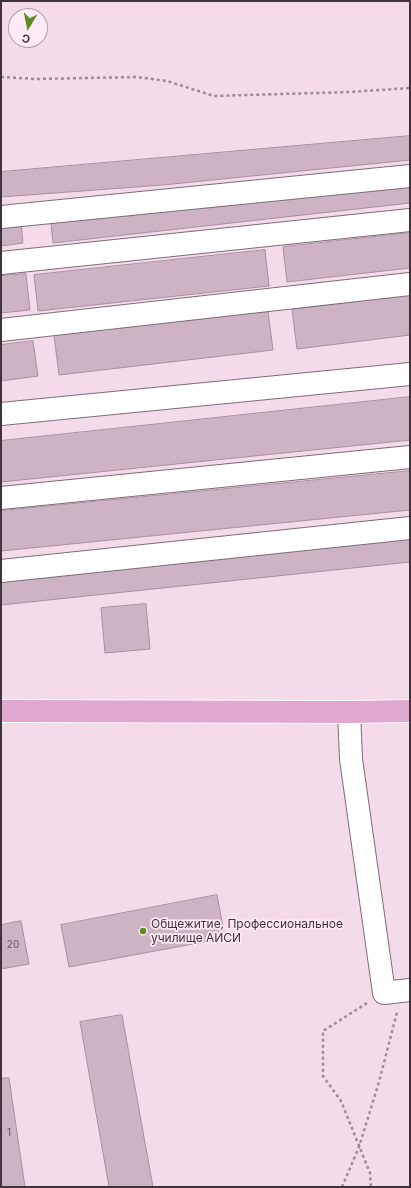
<!DOCTYPE html>
<meta charset="utf-8">
<style>
body{margin:0}
#map{position:relative;width:411px;height:1188px;overflow:hidden;background:#f4dbea;font-family:Inter,sans-serif}
canvas{display:block}
.frame{position:absolute;inset:0;border:2px solid #3e343a;pointer-events:none}
.north{position:absolute;left:8px;top:8px;width:40px;height:40px;box-sizing:border-box;background:#fee9f6;border:1px solid #b1a1ab;border-radius:50%;rotate:190deg;font-size:11px;font-weight:700;line-height:16px;text-align:center;color:#3e343a}
.north::after{content:'';display:block;margin:auto;width:14px;height:18px;background:#5f8c1f;clip-path:polygon(50% 0,100% 100%,50% 72%,0 100%)}
</style>
<div id="map">
<canvas width="411" height="1188"></canvas>
<div class="frame"></div>
<div class="north">С</div>
</div>
<script>
const c = document.querySelector('canvas').getContext('2d');
c.lineJoin = 'round';
function paint(path, color) {
  c.fillStyle = color;
  c.fill(path, 'evenodd');
}
function stroke(path, color, width, dash) {
  c.strokeStyle = color;
  c.lineWidth = width;
  c.lineCap = dash ? 'butt' : 'round';
  c.setLineDash(dash || []);
  c.stroke(path);
}
function label(font, color, halo, rows, align = 'center') {
  c.font = font + ' Inter,sans-serif';
  c.lineWidth = 3.5;
  c.setLineDash([]);
  c.textBaseline = 'middle';
  c.strokeStyle = halo;
  c.fillStyle = color;
  for (const [text, x, y, turn = 0] of rows) {
    c.save();
    c.translate(x, y);
    c.rotate((+turn || 0) * Math.PI / 180);
    c.textAlign = isNaN(turn) ? turn : align;
    if (halo) c.strokeText(text, 0, 0);
    c.fillText(text, 0, 0);
    c.restore();
  }
}
const building = new Path2D(`
 M410,136V160L163,185L1,197V172Z
 M410,182V203L53,243L51,223Z
 M21,223L23,243L1,246V225Z
 M410,233V268L287,282L283,247Z
 M265,250L269,286L38,311L34,275Z
 M26,274L30,310L1,313V276Z
 M410,295V335L297,349L292,310Z
 M268,311L273,350L59,375L54,335Z
 M33,341L38,376L1,381V345Z
 M410,397V440L1,482V441Z
 M410,471V510L1,551V511Z
 M410,538V562L1,605V581Z
 M146,604L150,649L105,653L101,608Z
 M217,895L225,938L69,967L61,925Z
 M21,921L29,964L1,969V925Z
 M122,1015L153,1187H109L80,1022Z
 M9,1078L25,1187H1V1079Z`);
paint(building, '#cdb4c4');
stroke(building, '#a7909f', 1);
const minor = new Path2D(`
 M1,217L410,176
 M1,263L410,220
 M1,330L410,284
 M1,414L410,374
 M1,498L410,457
 M1,571L410,528
 M349,712L351,759L384,993L410,990`);
const major = new Path2D(`
 M1,711L349,712L410,711`);
stroke(minor, '#806a78', 24);
stroke(major, '#fff', 24);
stroke(new Path2D(`
 M1,77L36,79L137,77L167,81L214,96L350,92L410,88
 M367,1003L323,1031V1076L341,1101L370,1173L371,1187
 M342,1187L359,1147L379,1082L397,1012`), '#9d8b96', 2.5, [3, 3]);
stroke(minor, '#fff', 22);
stroke(major, '#e0a7cf', 22);
for (const [x, y, r, color] of [
 [143,931,4,"#5f8c1f"]
]) {
  const dot = new Path2D();
  dot.arc(x, y, r, 0, 2 * Math.PI);
  c.fillStyle = color;
  c.fill(dot);
  stroke(dot, '#fee9f6', 1.5);
}
label('10px', '#62545c', null, [
 ["20",13,945],
 ["1",9,1133]
]);
label('12px', '#3e343a', '#fee9f6', [
 ["Общежитие, Профессиональное",151,924],
 ["училище АИСИ",151,938]
], 'left');
</script>
